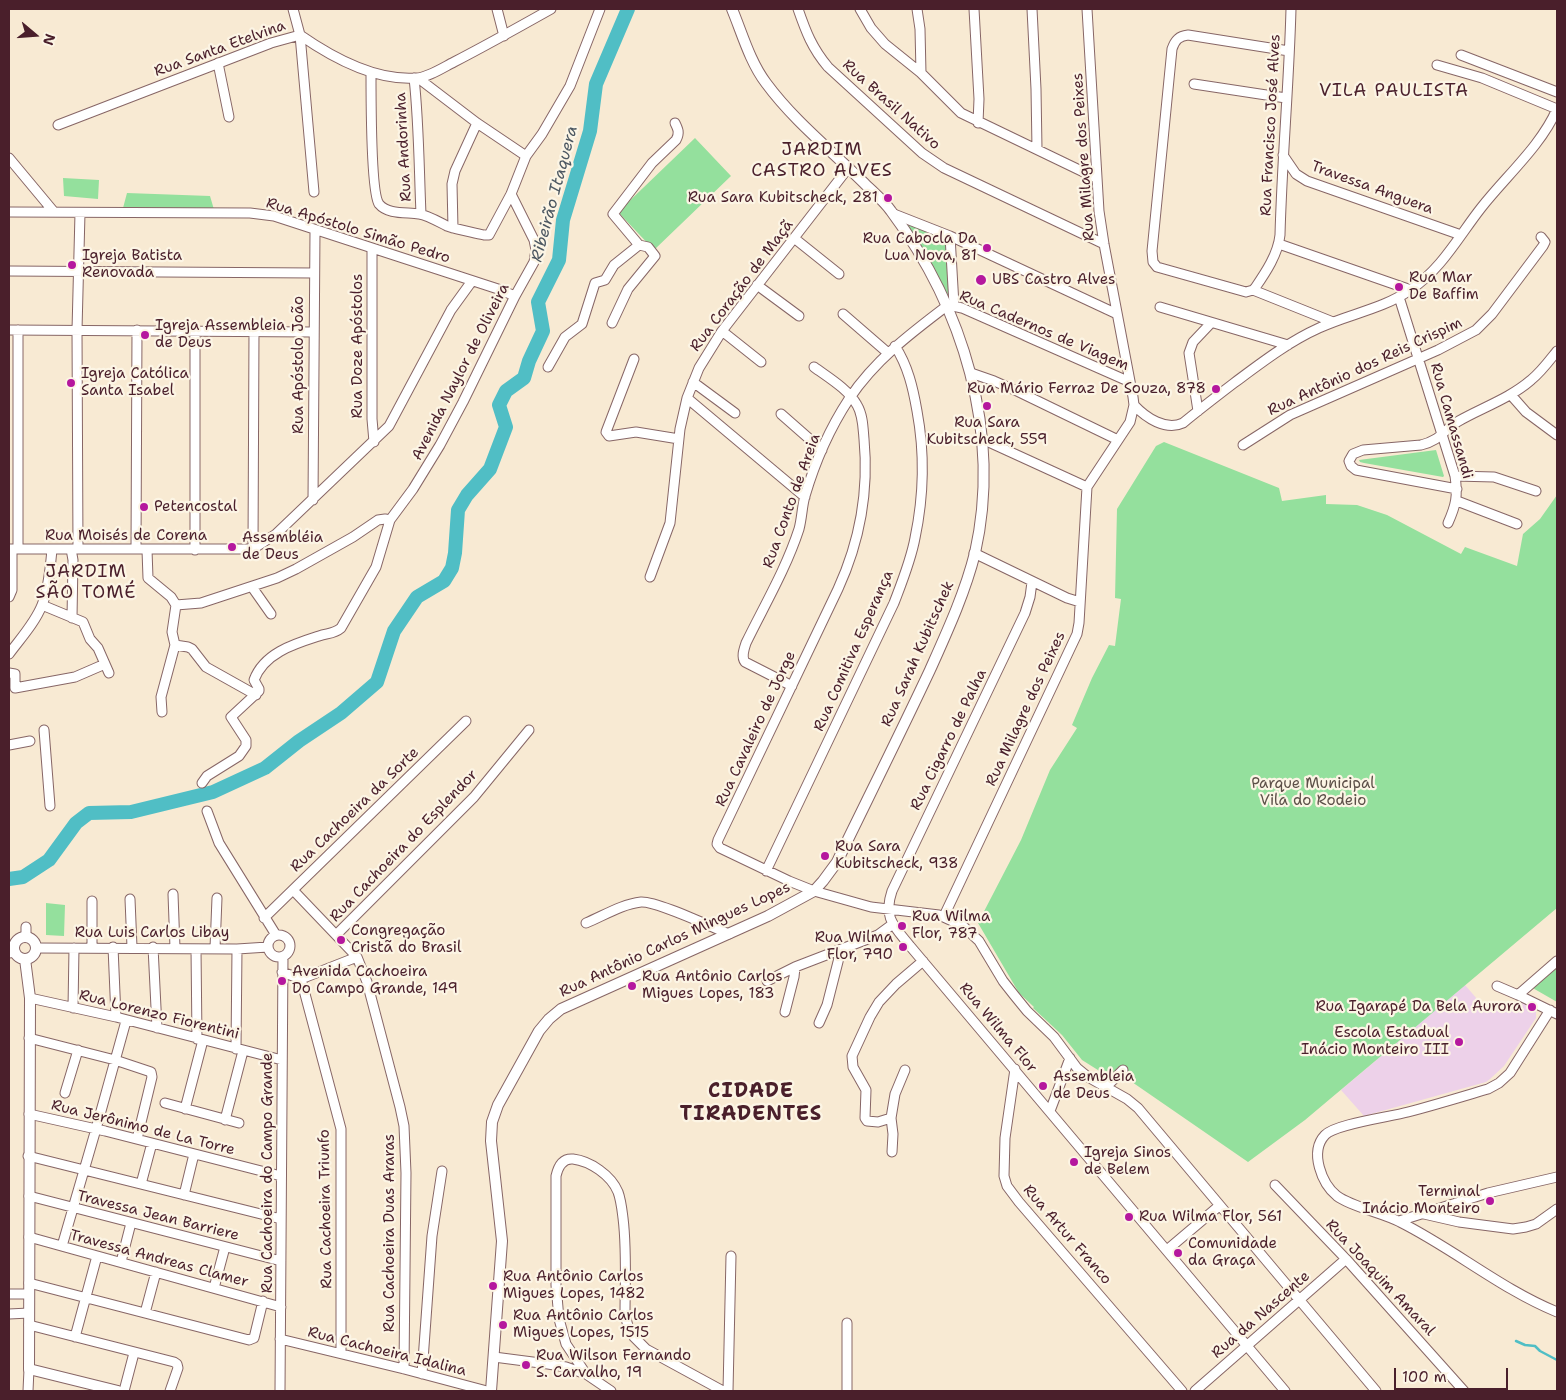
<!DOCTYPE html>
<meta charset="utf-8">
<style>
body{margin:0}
#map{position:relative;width:1566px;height:1400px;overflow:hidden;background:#f8ead3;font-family:"Shantell Sans",sans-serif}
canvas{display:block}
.frame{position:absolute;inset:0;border:10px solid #4a1f2b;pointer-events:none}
.north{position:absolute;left:10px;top:10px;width:50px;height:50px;-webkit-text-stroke:4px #fcf5e5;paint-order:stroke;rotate:108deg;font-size:14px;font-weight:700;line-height:20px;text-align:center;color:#4a1f2b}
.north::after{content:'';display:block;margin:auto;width:18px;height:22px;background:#4a1f2b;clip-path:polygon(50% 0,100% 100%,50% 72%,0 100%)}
.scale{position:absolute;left:1394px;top:1368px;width:114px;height:22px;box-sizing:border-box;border:2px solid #4a1f2b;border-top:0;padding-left:6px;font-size:15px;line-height:18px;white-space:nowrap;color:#4a1f2b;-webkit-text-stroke:4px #fcf5e5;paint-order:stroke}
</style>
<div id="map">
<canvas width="1566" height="1400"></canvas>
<div class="frame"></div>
<div class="north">N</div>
<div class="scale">100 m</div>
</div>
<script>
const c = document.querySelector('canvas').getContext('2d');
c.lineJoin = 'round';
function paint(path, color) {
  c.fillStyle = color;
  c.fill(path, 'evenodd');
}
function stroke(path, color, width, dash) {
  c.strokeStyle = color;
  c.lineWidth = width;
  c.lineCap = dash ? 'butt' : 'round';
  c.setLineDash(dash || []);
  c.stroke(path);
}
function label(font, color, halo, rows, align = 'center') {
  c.font = font + ' "Shantell Sans",sans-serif';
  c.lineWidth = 4.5;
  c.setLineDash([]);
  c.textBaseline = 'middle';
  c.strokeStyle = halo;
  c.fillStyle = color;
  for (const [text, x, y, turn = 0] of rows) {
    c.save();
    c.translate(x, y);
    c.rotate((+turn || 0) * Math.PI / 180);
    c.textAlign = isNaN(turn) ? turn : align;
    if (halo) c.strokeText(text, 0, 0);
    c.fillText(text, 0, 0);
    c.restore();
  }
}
paint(new Path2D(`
 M1465,985L1484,1007L1522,1003L1531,1007L1536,1011V1018L1504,1066L1490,1079L1486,1082L1364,1116L1341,1090Z`), '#edd1e9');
paint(new Path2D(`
 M695,138L731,176L654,250L618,212Z
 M63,178L99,180L98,199L64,196Z
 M127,193L210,196L215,213L123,208Z
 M904,221L947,238L951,300Z
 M1164,442L1279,488L1282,501L1326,495V504L1357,505L1387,515L1461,554L1465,547L1517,566L1523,534L1540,519L1557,495V908L1305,1120L1248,1162L1116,1071L1109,1077L1082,1060L1062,1035L1033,1008L1034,1007L1019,993L978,923L1021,840L1050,770L1077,728L1072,725L1092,678L1109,645L1115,646L1121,599L1115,598L1117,509L1156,446Z
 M1436,450L1444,476L1443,477L1364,463L1360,462L1359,460Z
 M46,903L65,905L64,936L46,935Z
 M1557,965V1002L1531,987Z`), '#94e09d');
stroke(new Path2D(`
 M1516,1341L1525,1345L1535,1346L1540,1351L1557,1360`), '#50bec5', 2.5);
stroke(new Path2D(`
 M9,879L23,877L49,860L76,823L89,813L131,812L213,792L265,768L299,741L341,713L377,682L394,631L417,597L444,581L452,568L455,553L458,510L467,495L490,469L506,427L499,405L506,391L524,378L529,361L543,331L538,302L559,260L563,220L590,131L596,84L628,9`), '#50bec5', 14);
const minor = new Path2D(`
 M293,9L300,35L314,192
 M497,9L504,36
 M798,9C806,32 812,48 828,67L922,153L944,168L1104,244
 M860,9L871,28L885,44L921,73L961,113L1096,178
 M917,9L920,29L921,73
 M974,9L979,99L978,123
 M1032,9L1036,89L1037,149
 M300,35C333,58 375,81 416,78C427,78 444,67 454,62C487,45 519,27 551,9
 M1289,51L1188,35C1179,36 1175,40 1172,49L1152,251L1153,262L1157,267L1246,292L1253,290L1255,288C1266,272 1278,254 1280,235C1282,159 1289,84 1291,9
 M1461,55L1557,92
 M218,63L229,117
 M1437,65L1482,78L1557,109
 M371,72C371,92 371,193 379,204C388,215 407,212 419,214C427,215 439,222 447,226C459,230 472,232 484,235H489L511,194L526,156L542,134L570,86L600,9
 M414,78C419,123 419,169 421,214
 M418,78L477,123L526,156
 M1194,84L1286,98
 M58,125L271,43L300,35
 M1283,155L1296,174L1307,181L1461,235
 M9,158L54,212
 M9,212L250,213L274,216L498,289L515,296
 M894,214L950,236L1117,314
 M453,228L452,184L455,171L477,123
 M950,236L954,305
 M794,238L839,274
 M1279,244L1411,290
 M372,249V419L374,442
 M9,271L314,273
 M757,285L799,316
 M1253,290L1333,322
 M1399,297L1455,476C1458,496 1456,505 1448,523
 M1160,307L1288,345
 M843,314L888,353
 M612,323L628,289L655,256L648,247L639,245
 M9,330L313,332
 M18,330V549
 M722,331L761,362
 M634,359L606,432L609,436L636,432L679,439
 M548,367L565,337L582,324L595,283L605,280L614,265L639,245L613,214L652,163L676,140C680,133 678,129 675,123
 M814,367C829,378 848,389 857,405C863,415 863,428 864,439C869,492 860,541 838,589L718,840L717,844L720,848L789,881L814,891L871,907L939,915L963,926L979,941L1003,981L1014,995L1027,1011L1054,1037L1077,1068L1088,1077L1127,1099L1138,1108L1376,1391
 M971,373L994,381L1019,392L1118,440
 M693,382L735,413
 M1511,395L1526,412L1557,435
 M687,398L805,497
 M1134,405C1146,418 1166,431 1183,423C1200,409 1217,396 1234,383C1261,363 1288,342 1319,328C1349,314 1383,309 1410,290C1441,270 1459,236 1481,208C1506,176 1541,146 1557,109
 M1198,411L1189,353L1193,342L1211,323
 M781,414L822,450
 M982,439L1087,487
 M1243,445L1290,415L1438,350L1476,330L1492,314L1543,246L1545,242L1541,237
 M1455,476L1494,477L1536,491
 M1457,489L1356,470L1351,466L1349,461L1353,454L1363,450L1421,445C1439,441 1443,431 1457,422C1481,408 1509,399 1531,380C1541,372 1549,361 1557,351
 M313,500L315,231
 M1457,501L1517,524
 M253,548L254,331
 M9,549H248L256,547L276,534L389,426L451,310L472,281
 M71,549L73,560L72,618
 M78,549L77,330L80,213
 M136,549L137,330
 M147,550L148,578L171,597L176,605
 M195,550V332
 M974,553L1067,598L1080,602
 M650,577L670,523L680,429L687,398L699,368L722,331L849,167
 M1032,582L1030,597L1025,613L892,891C883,918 894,926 910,946L1285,1391
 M252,587L271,614
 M9,597L12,590V549
 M42,605L83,622L90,639L98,648L109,673
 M176,605L201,603L277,578L296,569L353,537L378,520L385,519L390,520
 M176,605L172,632L175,645L188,647L192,649L206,667L256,695
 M9,654C20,639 35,623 42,605C49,588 50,568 52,550
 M9,673L15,674V688L75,677L105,664
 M792,686L745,662C741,657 744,649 746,643C764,606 786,569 799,529C802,518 802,506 805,496C815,462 830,428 849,399C875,360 911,333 948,305L962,308L1130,382
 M162,712L161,697L175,645
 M44,730L50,806
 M9,745L30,741
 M202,783L207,776L239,756L246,746V740L231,717L259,691V689L254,680C264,653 294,644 319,636C328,633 334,634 341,628L376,567L390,520L413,489L440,445L463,402L515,296L534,262L536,250L534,240L511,194
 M207,811L219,843L276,935
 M766,871L894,603C902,582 911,560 915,538C924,495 925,454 917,411C913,388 908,366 895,346
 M293,890L357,957L367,982L400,1107L404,1126L406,1173L404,1369
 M173,894L175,948
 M130,899L132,947
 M92,901V947
 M944,916L1077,634L1079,623L1087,487L1130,422L1134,405L1133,397L1104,244L1099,211L1087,9
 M264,918L466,721
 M586,923C603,916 622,904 641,902C657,901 711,927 729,934
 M26,927V937
 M336,935L474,797L529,730
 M268 946a11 11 0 1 1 22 0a11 11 0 1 1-22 0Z
 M113,947L116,1017
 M153,947L157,1028
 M36,948L237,949L268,947
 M215,948L217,898
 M196,949L197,1039
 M9,953L15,952
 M282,972L301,979L357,957
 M301,979L341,1129V1353
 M767,981L795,967L878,935L893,924
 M1497,986L1518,995L1557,1014
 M1518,995L1557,961
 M30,998L116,1017L282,1060
 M73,1008L74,948
 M1550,1010L1510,1073L1499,1083L1488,1089C1461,1097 1435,1105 1408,1112C1390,1117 1335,1124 1325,1135C1309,1152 1322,1184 1337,1196C1352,1207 1383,1213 1400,1222C1454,1249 1501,1289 1557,1312
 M785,1012L794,977L795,967
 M819,1023L827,1005L841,950
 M29,1038L115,1060L151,1072L152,1077L137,1139
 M236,1049L237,949
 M1015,1069L1005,1138L1004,1176L1007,1186L1019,1202L1182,1391
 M905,1070L895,1094L891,1118L878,1122L867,1121L865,1118L866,1090L853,1067L852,1056L870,1017L879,1002L896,984L923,961
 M1106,1087L1123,1070
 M65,1093L78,1050
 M165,1103L239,1123
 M185,1109L203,1040
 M1050,1111L1070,1058
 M29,1114L105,1131L281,1176
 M891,1118L893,1134L892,1152
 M225,1120L243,1051
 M28,1156L281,1219
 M141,1184L152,1143
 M1275,1185L1346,1259L1464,1391
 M184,1195L194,1154
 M29,1196L281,1261
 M1424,1214L1459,1222L1513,1229L1526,1227L1536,1224L1557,1209
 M1399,1221L1488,1193L1557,1177
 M29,1237L281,1307
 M62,1246L96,1129L126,1021
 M1167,1250L1219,1206
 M121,1262L131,1223
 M29,1283L249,1340L254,1338L263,1301
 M214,1288L225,1247
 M9,1294H29
 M145,1313L156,1272
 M9,1314L29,1313
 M847,1323V1391
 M29,1325L174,1362L177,1364L178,1368L170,1391
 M75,1337L97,1256
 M280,1339L404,1369L487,1391
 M494,1357L548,1364L566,1367L586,1374L611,1391
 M422,1374L432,1236L442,1171
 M586,1374L566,1344L559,1319L556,1285V1176C558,1167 562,1158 573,1159C590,1161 611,1175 618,1192C621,1200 622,1210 623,1218C627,1250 625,1283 625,1315L628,1326L634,1337L646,1349L723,1391
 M28,1391L29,1369
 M124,1391L134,1353
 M280,1391L283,956
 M728,1391L731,1256
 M1195,1391L1346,1259`);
const tertiary = new Path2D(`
 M14 948a11 11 0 1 1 22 0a11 11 0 1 1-22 0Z
 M25,959L30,998L29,1369L118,1391
 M491,1391L502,1241L491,1141L492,1122L498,1105L539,1031L549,1019L561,1009L768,916L814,891L823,881L837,862C868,798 900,734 930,670C947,632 965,593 975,553C1002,433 963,307 891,211C884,201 873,192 864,183C831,150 794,121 766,83C750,62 742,33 732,9`);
stroke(minor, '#876666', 11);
stroke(tertiary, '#876666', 12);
stroke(minor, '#fff', 9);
stroke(tertiary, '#fff', 10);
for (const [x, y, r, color] of [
 [888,198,5,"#b5179e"],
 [987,248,5,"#b5179e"],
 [72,265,5,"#b5179e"],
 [981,280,6,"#b5179e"],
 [1399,287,5,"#b5179e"],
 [145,335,5,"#b5179e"],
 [71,383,5,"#b5179e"],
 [1216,389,5,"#b5179e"],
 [987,406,5,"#b5179e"],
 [144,507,5,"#b5179e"],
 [232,547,5,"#b5179e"],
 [825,856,5,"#b5179e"],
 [902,926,5,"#b5179e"],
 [341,940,5,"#b5179e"],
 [903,947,5,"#b5179e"],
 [282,981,5,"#b5179e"],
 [632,986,5,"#b5179e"],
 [1532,1007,5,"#b5179e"],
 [1459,1042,5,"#b5179e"],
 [1043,1086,5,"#b5179e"],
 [1074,1162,5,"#b5179e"],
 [1490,1201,5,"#b5179e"],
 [1129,1217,5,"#b5179e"],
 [1178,1253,5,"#b5179e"],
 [493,1286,5,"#b5179e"],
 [503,1325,5,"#b5179e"],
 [526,1365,5,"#b5179e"]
]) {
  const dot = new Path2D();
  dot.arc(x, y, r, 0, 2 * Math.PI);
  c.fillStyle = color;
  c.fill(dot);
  stroke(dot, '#fcf5e5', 2);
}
label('15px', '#4a1f2b', '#fcf5e5', [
 ["Rua Santa Etelvina",220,49,-20],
 ["Rua Brasil Nativo",891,105,42],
 ["Rua Francisco José Alves",1271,125,-87],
 ["Rua Andorinha",404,147,-93],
 ["Rua Milagre dos Peixes",1084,157,-94],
 ["Travessa Anguera",1372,188,20],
 ["Rua Apóstolo Simão Pedro",358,231,17],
 ["Rua Coração de Maçã",742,286,-53],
 ["Rua Cadernos de Viagem",1044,331,23],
 ["Rua Doze Apóstolos",358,346,-90],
 ["Rua Apóstolo João",299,365,-90],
 ["Rua Antônio dos Reis Crispim",1365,367,-25],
 ["Avenida Naylor de Oliveira",461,372,-63],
 ["Rua Camassandi",1451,421,74],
 ["Rua Conto de Areia",792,501,-70],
 ["Rua Moisés de Corena",126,536],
 ["Rua Comitiva Esperança",854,651,-66],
 ["Rua Sarah Kubitschek",918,654,-66],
 ["Rua Milagre dos Peixes",1026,709,-65],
 ["Rua Cavaleiro de Jorge",756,729,-65],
 ["Rua Cigarro de Palha",949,740,-64],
 ["Rua Cachoeira da Sorte",355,810,-44],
 ["Rua Cachoeira do Esplendor",404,846,-46],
 ["Rua Luis Carlos Libay",152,933],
 ["Rua Antônio Carlos Mingues Lopes",675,940,-25],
 ["Rua Lorenzo Fiorentini",159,1015,14],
 ["Rua Wilma Flor",998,1028,50],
 ["Rua Jerônimo de La Torre",143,1128,14],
 ["Rua Cachoeira do Campo Grande",268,1173,-90],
 ["Rua Cachoeira Triunfo",326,1209,-91],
 ["Travessa Jean Barriere",158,1216,14],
 ["Rua Cachoeira Duas Araras",390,1233,-90],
 ["Rua Artur Franco",1067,1235,49],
 ["Travessa Andreas Clamer",159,1259,15],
 ["Rua Joaquim Amaral",1380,1278,47],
 ["Rua da Nascente",1261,1315,-41],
 ["Rua Cachoeira Idalina",387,1352,14]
]);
label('15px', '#4a1f2b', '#fcf5e5', [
 ["Rua Sara Kubitscheck, 281",878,198,"right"],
 ["Rua Cabocla Da",977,239,"right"],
 ["Lua Nova, 81",977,256,"right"],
 ["Igreja Batista",82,256],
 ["Renovada",82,273],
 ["Rua Mar",1409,278],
 ["De Baffim",1409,295],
 ["UBS Castro Alves",992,280],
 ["Igreja Assembleia",155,326],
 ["de Deus",155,343],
 ["Igreja Católica",81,374],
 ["Santa Isabel",81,391],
 ["Rua Mário Ferraz De Souza, 878",1206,389,"right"],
 ["Rua Sara",987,423,"center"],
 ["Kubitscheck, 559",987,440,"center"],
 ["Petencostal",154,507],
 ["Assembléia",242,538],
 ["de Deus",242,555],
 ["Rua Sara",835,847],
 ["Kubitscheck, 938",835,864],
 ["Rua Wilma",912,917],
 ["Flor, 787",912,934],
 ["Congregação",351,931],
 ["Cristã do Brasil",351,948],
 ["Rua Wilma",893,938,"right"],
 ["Flor, 790",893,955,"right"],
 ["Avenida Cachoeira",292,972],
 ["Do Campo Grande, 149",292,989],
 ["Rua Antônio Carlos",642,977],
 ["Migues Lopes, 183",642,994],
 ["Rua Igarapé Da Bela Aurora",1522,1007,"right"],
 ["Escola Estadual",1449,1033,"right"],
 ["Inácio Monteiro III",1449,1050,"right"],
 ["Assembleia",1053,1077],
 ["de Deus",1053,1094],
 ["Igreja Sinos",1084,1153],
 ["de Belem",1084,1170],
 ["Terminal",1480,1192,"right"],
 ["Inácio Monteiro",1480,1209,"right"],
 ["Rua Wilma Flor, 561",1139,1217],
 ["Comunidade",1188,1244],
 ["da Graça",1188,1261],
 ["Rua Antônio Carlos",503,1277],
 ["Migues Lopes, 1482",503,1294],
 ["Rua Antônio Carlos",513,1316],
 ["Migues Lopes, 1515",513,1333],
 ["Rua Wilson Fernando",536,1356],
 ["S. Carvalho, 19",536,1373]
], 'left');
label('15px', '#5c4f48', '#fcf5e5', [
 ["Parque Municipal",1313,784],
 ["Vila do Rodeio",1313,801]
]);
label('italic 16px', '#4c5761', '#fcf5e5', [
 ["Ribeirão Itaquera",555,194,-75]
]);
c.letterSpacing = '1px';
label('18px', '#4a1f2b', '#fcf5e5', [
 ["VILA PAULISTA",1394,91],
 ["JARDIM",822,150],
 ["CASTRO ALVES",822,171],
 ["JARDIM",86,572],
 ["SÃO TOMÉ",86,593]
]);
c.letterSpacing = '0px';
c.letterSpacing = '1px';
label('bold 20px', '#4a1f2b', '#fcf5e5', [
 ["CIDADE",751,1092],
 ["TIRADENTES",751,1115]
]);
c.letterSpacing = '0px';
</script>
